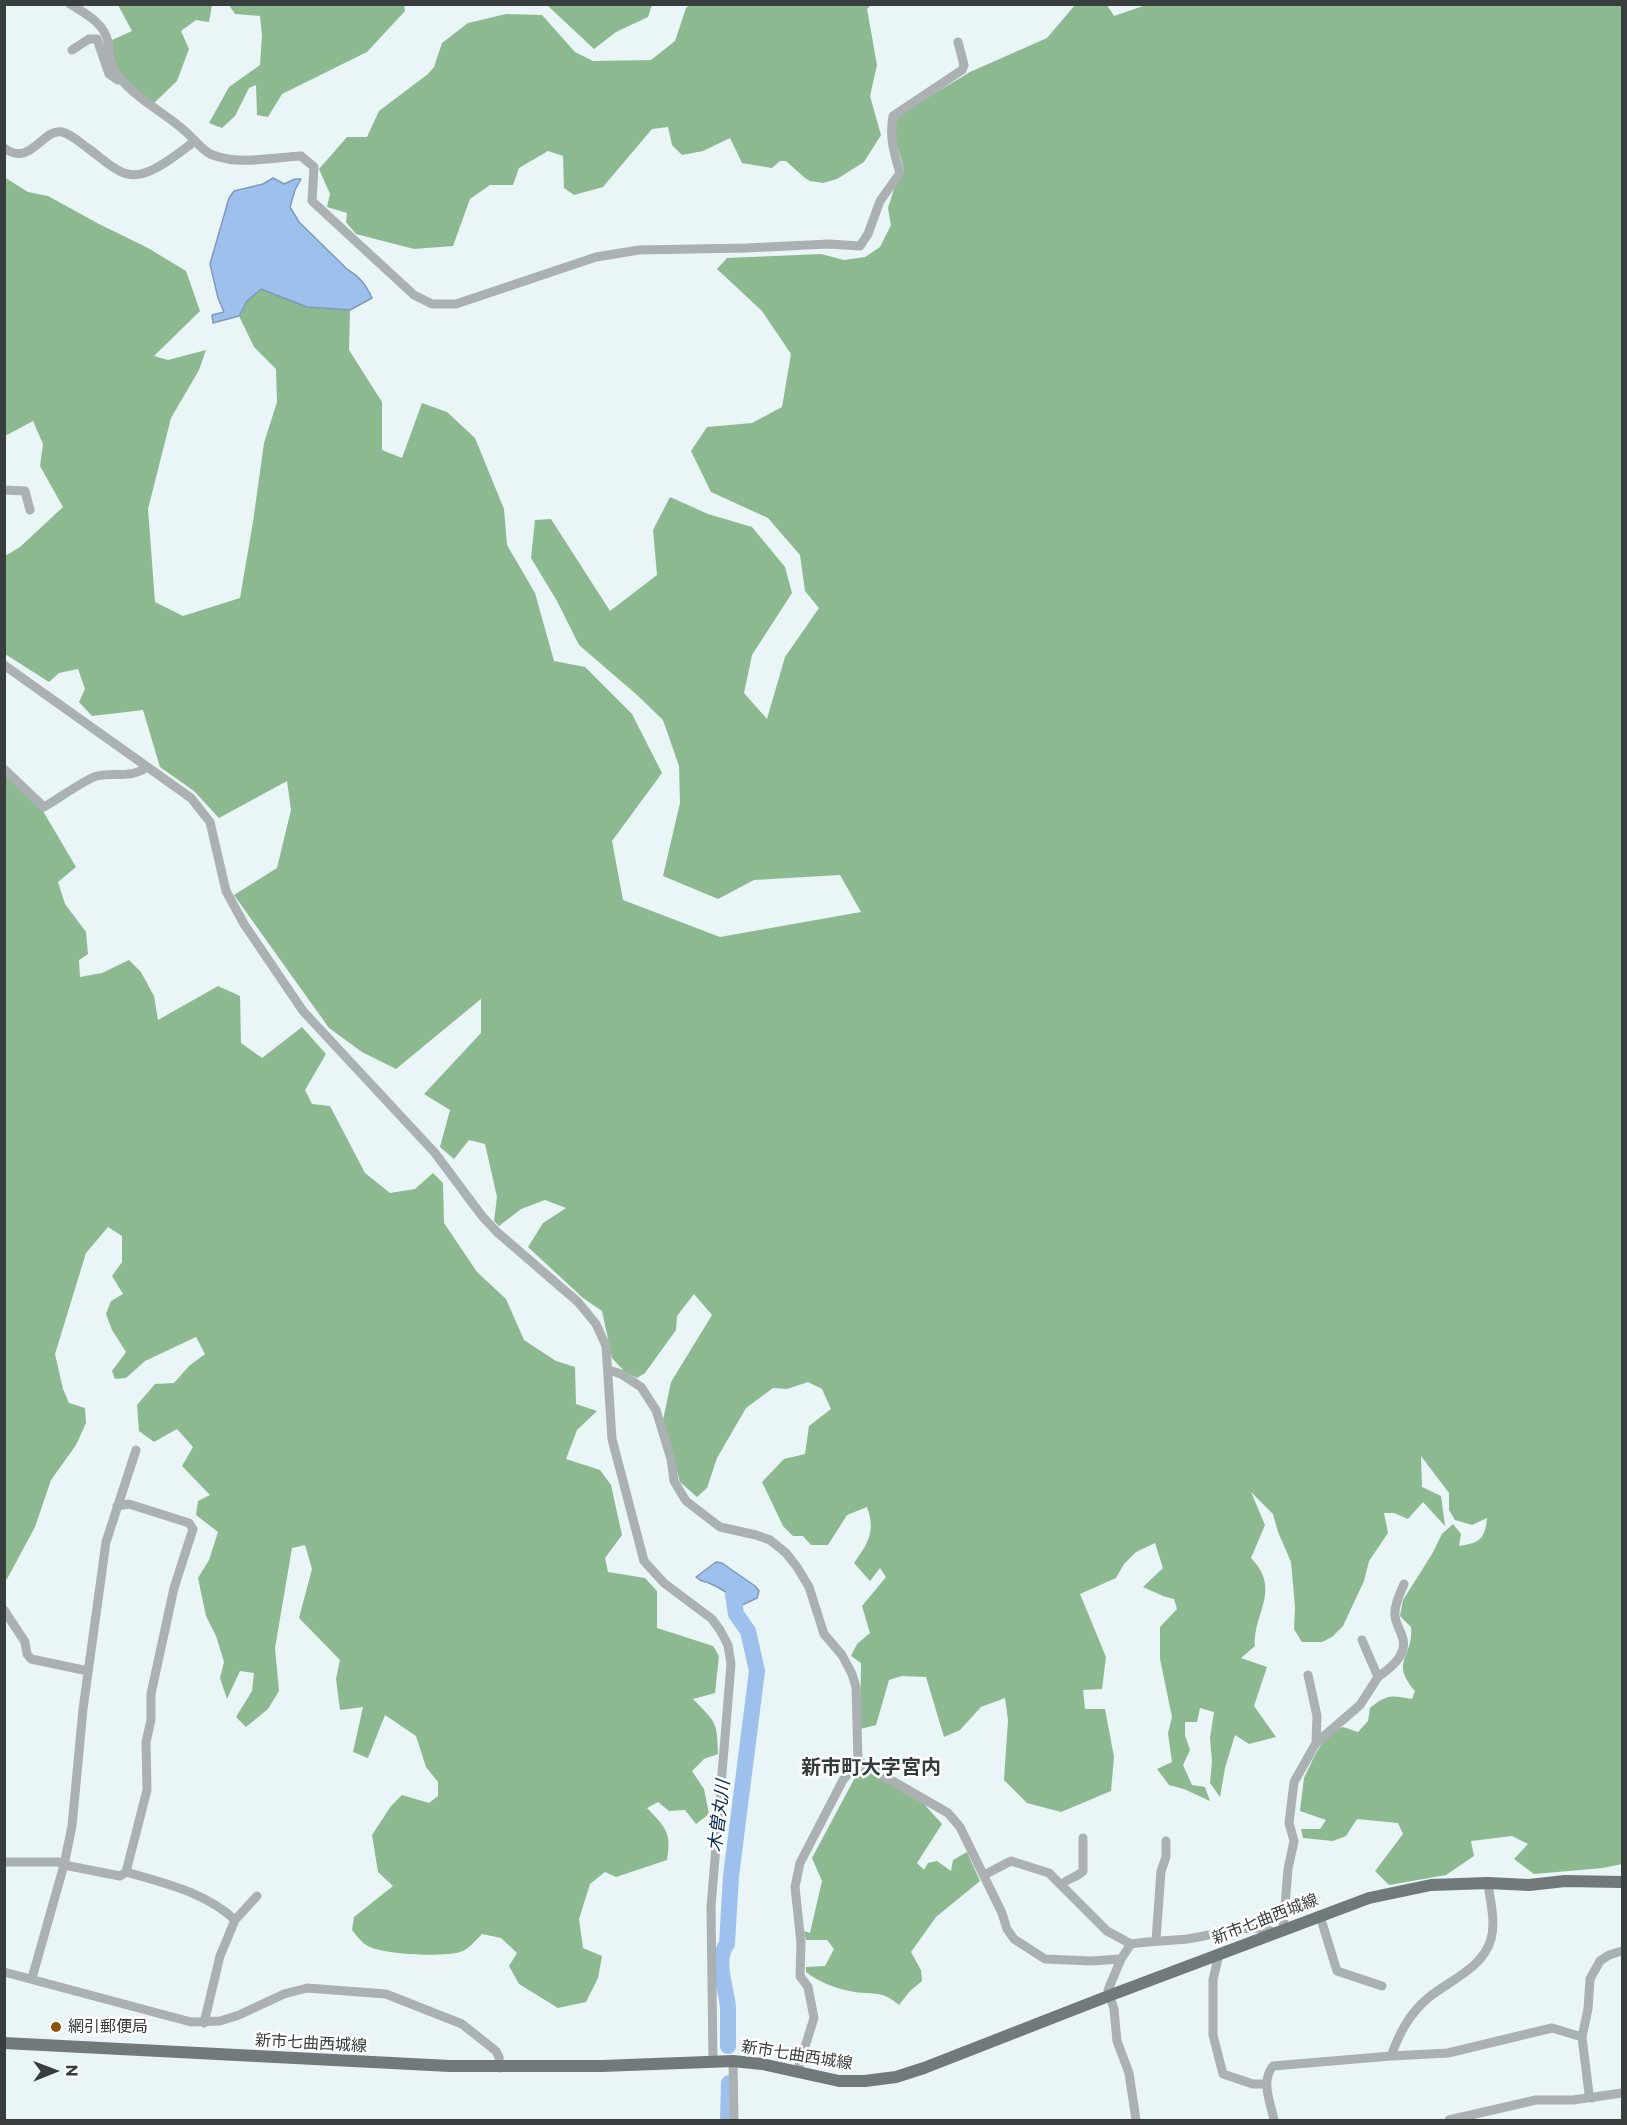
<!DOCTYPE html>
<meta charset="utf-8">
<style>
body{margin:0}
#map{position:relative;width:1627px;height:2125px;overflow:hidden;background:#e9f5f6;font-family:Commissioner,sans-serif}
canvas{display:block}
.frame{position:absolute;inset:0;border:6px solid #383d3d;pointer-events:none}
.north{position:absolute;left:24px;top:2041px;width:60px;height:60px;-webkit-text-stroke:4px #fff;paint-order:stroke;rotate:89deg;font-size:16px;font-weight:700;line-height:24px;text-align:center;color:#383d3d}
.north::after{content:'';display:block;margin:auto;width:21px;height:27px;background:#383d3d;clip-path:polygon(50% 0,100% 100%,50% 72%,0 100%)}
</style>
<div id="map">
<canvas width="1627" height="2125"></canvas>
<div class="frame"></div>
<div class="north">N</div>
</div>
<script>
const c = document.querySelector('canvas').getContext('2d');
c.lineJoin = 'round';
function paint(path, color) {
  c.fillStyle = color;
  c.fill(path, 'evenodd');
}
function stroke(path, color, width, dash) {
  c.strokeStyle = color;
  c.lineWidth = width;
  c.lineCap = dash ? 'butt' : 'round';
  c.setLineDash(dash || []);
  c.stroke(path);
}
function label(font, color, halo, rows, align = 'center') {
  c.font = font + ' Commissioner,"Noto Sans JP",sans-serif';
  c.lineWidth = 5;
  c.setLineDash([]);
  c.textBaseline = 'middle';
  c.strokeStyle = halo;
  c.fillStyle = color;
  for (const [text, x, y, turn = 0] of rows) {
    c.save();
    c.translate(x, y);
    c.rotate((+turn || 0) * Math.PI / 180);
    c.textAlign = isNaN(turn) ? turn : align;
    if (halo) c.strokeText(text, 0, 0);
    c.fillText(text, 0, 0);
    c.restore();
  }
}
paint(new Path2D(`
 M691,4L871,5L867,9L877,65L870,96L881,135L864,162L837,179L823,183L810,181L805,178L786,161H780L772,168L742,163L730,138L703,151L682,155L672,145L668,127L652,129L603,187L574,195L564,188L563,156L548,151L519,168L513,185H490L470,199L453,246L414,249L356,234L346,222L347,213L327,207L330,194L319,169L347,137H367L379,111L428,74L434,67L442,43L468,23L506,14L542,15L575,52L593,61L651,60L675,41L686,8Z
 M1149,4L1622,5V1864L1603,1868L1534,1874L1514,1859L1528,1844L1512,1836L1471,1841L1474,1856L1446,1875L1389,1885L1375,1871L1403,1834L1398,1823L1357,1819L1346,1836L1333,1841L1303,1838L1301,1829H1320L1326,1820L1300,1811L1304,1778L1314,1757L1327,1734L1343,1727L1358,1732L1368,1721L1370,1708C1387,1694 1391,1695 1412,1699L1415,1691C1389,1661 1414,1657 1411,1627L1400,1616L1403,1600L1432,1554L1442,1534L1453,1524L1461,1534L1459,1546C1480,1543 1485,1539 1487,1518L1472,1525L1455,1520L1449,1510V1493L1421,1456L1422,1487L1441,1496L1445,1526L1423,1502L1408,1519L1394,1513H1384L1388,1533L1369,1561L1364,1581L1343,1626L1332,1637L1322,1642H1302L1294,1629L1295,1607L1291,1562L1278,1532L1273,1514L1251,1492L1265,1525L1251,1558C1282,1590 1253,1613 1255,1646L1241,1658L1267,1667L1254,1706L1276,1737L1249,1744L1235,1735L1225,1768L1220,1797L1210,1783L1212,1762L1210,1738L1214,1712L1200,1708L1197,1722H1185V1735L1190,1750L1183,1765L1192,1785L1205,1787L1210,1801L1184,1789L1169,1785L1157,1769L1172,1762L1168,1733L1172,1717L1160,1659V1627L1177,1609L1174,1599L1163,1596L1143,1587L1163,1568L1155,1543L1136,1552L1124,1564L1116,1578L1080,1594L1106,1657L1102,1689L1083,1690L1085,1709H1105L1114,1757L1111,1791L1061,1812L1027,1803L1004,1780L1008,1720L1005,1698L981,1707L960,1730L944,1737L926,1677L902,1676L889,1680L876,1725L860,1729L861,1663L851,1656L857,1644L870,1633L862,1606L886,1577L880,1568L870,1581L854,1563C868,1544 876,1531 867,1507L847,1515L828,1545H811L803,1536H793L783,1526L762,1482L784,1459L805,1454L809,1426L831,1409L822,1389L808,1382L787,1389L773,1388L746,1408L717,1458L707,1488L697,1497L680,1482L663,1420L671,1382L712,1315L694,1294L677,1316L676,1330L645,1373L637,1378L625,1372L612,1358L602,1311L583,1298L528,1247L543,1223L566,1208L545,1200L521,1209L499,1226L494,1221L497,1197L485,1144L469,1140L454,1159L440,1147L450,1110L424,1094L481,1033V999L396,1069L362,1052L329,1028L234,895L277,868L291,810L287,781L219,818L194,791L160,767L143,710L92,716L79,702L85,689L78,669L59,673L49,682L5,654V556L20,547L63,507L40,466L43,444L33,421L5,436L4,177L28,192L48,196L99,224L148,248L186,271L200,311L154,356L168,360L206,350L199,370L171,418L148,509L155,602L183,616L240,598L253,522L264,443L277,402L276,369L254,347L239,316L247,301L261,289L307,307L350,310L349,350L382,402V450L402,458L422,403L447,412L475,438L504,509L507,545L535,593L554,661L585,667L632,714L662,773L612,841L623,900L720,937L861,912L840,875L754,880L718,899L663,876L680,803L679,766L663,720L637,695L579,645L557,601L531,558L535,520L551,519L610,611L657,575L653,530L670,497L708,514L752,527L785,567L792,593L752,655L744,693L767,719L785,657L819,608L805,591L800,555L768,518L711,492L691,451L707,427L752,423L782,407L791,354L762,311L717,269L727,258L821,254L844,260L865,257L880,247L891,225L888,208L895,186L904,171C901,152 889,134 899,115L970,72L1047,38L1075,5H1107L1114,16Z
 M118,5H212L209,22L196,20L181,31L189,49L177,81L154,103L113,73L112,40L132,31Z
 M229,5L404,4L405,11L367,52L282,94L268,117L257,115L256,85L249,88L235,116L222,128L209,123L229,87L260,65L262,35L260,16L235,14Z
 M547,5H652L648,17L616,32L594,49Z
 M5,774L43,811L76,867L58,882L65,904L86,932L88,954L79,960L80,977L102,973L129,960L141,972L154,996L158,1020L218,986L240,996L241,1043L262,1058L302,1027L326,1054L305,1090L312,1104L330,1106L365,1173L390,1193L415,1189L433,1173L443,1183L444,1223L477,1272L506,1299L524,1340L556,1361L575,1367L576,1404L597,1411L577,1430L566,1459L600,1470L611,1485L622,1535L605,1558L608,1572L645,1578L657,1591V1628L713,1646L719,1656L715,1693L693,1699C716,1723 717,1720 718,1754L704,1759L692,1771L704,1789L709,1814L696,1824L685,1810L669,1811L658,1802L647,1808C665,1827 672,1832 667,1860L616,1877L605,1872L590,1884L579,1919L583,1948L602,1956L598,1978L586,2002L558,2008L519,1984L509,1966L517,1953L501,1938L482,1934C476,1940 468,1950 460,1952C443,1957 384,1955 368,1946C361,1942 357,1936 352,1930L354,1917L393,1886L378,1872L372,1835L391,1806L402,1795L429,1803L438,1796V1782L426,1767L416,1736L385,1715L368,1758L353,1752L363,1707L340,1710L336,1679L340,1660L299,1618L312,1569L305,1545L292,1548L275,1648L279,1691L268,1709L246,1727L236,1717L252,1691L254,1673L240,1671L227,1699L220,1678L224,1662L216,1636L206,1616L198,1578L209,1560L218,1532L196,1515L198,1501L210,1495L182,1466L193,1447L177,1429L154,1442L139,1431L137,1405L155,1384L174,1383L189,1366L205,1354L196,1337L145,1361L126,1378L115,1379L112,1371L126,1352L112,1330L106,1314L111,1301L123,1294L112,1276L122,1262V1236L108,1227L86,1253L55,1354L63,1389L69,1403L85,1408L86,1423L76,1445L51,1480L35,1527L7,1579L5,1580Z
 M864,1769L924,1804L942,1824L917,1863L924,1870L928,1863L937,1861L951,1871L953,1860L967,1852L980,1881L936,1917L911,1952L921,1970L922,1981L910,1991L899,2005C882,1990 874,1995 855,1992C837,1989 820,1983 806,1972V1967L825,1966L834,1949L827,1940H806L804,1931L810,1933L822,1881L812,1858L859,1770Z`), '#8db991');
const water = new Path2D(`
 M273,178L284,184L295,179H301L295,190L290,207L299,222L348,270C360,277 366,285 372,298L350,310L307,307L261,289L247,301L239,316L213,323L212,315L224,312L218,298L210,264L229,198L234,191L263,184Z
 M716,1562L722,1563L755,1586L759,1591L757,1598L740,1606C733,1596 721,1588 709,1583C703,1581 701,1582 696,1577Z`);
paint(water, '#9dc0ed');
stroke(water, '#7f99b8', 1.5);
stroke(new Path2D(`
 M728,2046C728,2033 728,2020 728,2008C727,1989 714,1961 727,1944L731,1876L757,1671L748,1631L736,1614L733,1595
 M728,2120L729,2083`), '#9dc0ed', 16);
stroke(new Path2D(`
 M70,4C86,14 104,23 108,42C109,53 110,63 116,73C134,98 164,112 186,132C194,139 200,148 210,154C215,156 222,158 228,159C247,163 281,157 301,156L314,167L312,201L414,295L432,304H456L596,257L639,250L746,248L829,244L860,246L868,234L880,201L900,173C894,153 889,137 893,116L962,70L964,65L958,42
 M72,50L89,39H97L109,74L118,80
 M4,148C31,168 42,128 62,132C71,134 82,144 89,149C100,157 112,169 124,173C147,182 176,154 194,142
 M4,490L25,491L30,510
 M4,665L191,798L210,822L226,891L244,924L303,1011L435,1153L482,1216L497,1232L578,1302L596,1324L606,1346L612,1439L644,1561L664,1583L712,1619L720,1630L728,1645L731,1664L711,1907L713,2062
 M4,769L44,807C57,800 85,779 97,776C114,772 131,779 147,767
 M609,1370L621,1374L641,1387L656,1410L671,1459L674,1481L686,1501L720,1527L756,1535L770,1540L786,1553L797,1567L809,1587L824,1634L842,1655L852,1674L856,1687L858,1761L843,1780L800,1863L795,1887L801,1943L800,1976L808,1987L814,2018L797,2072
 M4,1610L25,1642L27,1654L31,1659L88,1671
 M1308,1675L1317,1716L1316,1743
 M1378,1677C1389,1669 1407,1656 1403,1639C1401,1631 1396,1625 1395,1616C1394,1605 1400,1594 1404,1584
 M858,1761L948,1813L960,1827L1002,1913L1007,1929L1014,1939L1045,1959L1091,1961L1121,1959
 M4,1862H59L64,1865L120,1876L126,1872L147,1790L146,1742L151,1720V1694L174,1588L193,1529L189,1523L129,1504L117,1506
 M126,1872C164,1883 205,1892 235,1920
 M984,1875L1011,1861L1049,1873L1107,1931L1131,1944
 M1061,1885C1068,1878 1076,1878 1083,1871V1838
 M1320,1916L1337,1971L1382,1986
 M1283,1930L1288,1869L1294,1841L1289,1823L1294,1782L1316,1743L1360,1705L1378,1677L1362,1640
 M1156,1940L1161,1871L1166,1857V1841
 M1219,1954L1213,1980V2035L1223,2074L1253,2084H1266
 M4,1972L191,2022L220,2021L239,2015L284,1994L307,1988L386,1994L462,2024L496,2051L499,2057L500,2068
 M32,1978L64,1865L72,1826L83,1709L106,1542L136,1450
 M204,2023L220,1956L235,1920L257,1896
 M1391,2056L1448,2053L1552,2028L1582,2037
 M733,2061L734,2120
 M1592,2098L1589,2094L1582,2037L1588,2009L1590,1979L1600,1961L1609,1955L1622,1951
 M1136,2120L1129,2073L1117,2041L1114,2009L1108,1990L1121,1959L1131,1944C1150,1941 1169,1941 1187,1939C1206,1937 1259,1920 1274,1933
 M1274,2120C1271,2103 1260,2082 1273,2066L1391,2056C1399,2034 1409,2014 1428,1998C1450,1980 1483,1968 1491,1939C1496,1921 1490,1901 1488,1883
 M1449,2120L1536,2100H1573L1622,2093`), '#abb0b2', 9);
stroke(new Path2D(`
 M4,2043L450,2066H602L733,2061L762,2064L839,2081H865L896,2077L924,2068L1111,1995L1369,1898L1431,1885L1488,1883L1529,1885L1565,1881L1622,1882`), '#71797c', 12);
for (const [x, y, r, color] of [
 [56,2027,6,"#8c5409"]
]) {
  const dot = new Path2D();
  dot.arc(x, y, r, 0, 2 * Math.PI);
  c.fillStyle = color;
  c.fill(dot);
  stroke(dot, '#fff', 2);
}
label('16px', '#383d3d', '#fff', [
 ["新市七曲西城線",1265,1919,-21],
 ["新市七曲西城線",311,2043,3],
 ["新市七曲西城線",797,2055,9]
]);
label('16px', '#383d3d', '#fff', [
 ["網引郵便局",68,2027]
], 'left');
label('italic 18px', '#0a2d56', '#fff', [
 ["木曽丸川",719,1816,-83]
]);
label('bold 20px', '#333d3e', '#fff', [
 ["新市町大字宮内",871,1767]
]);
</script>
